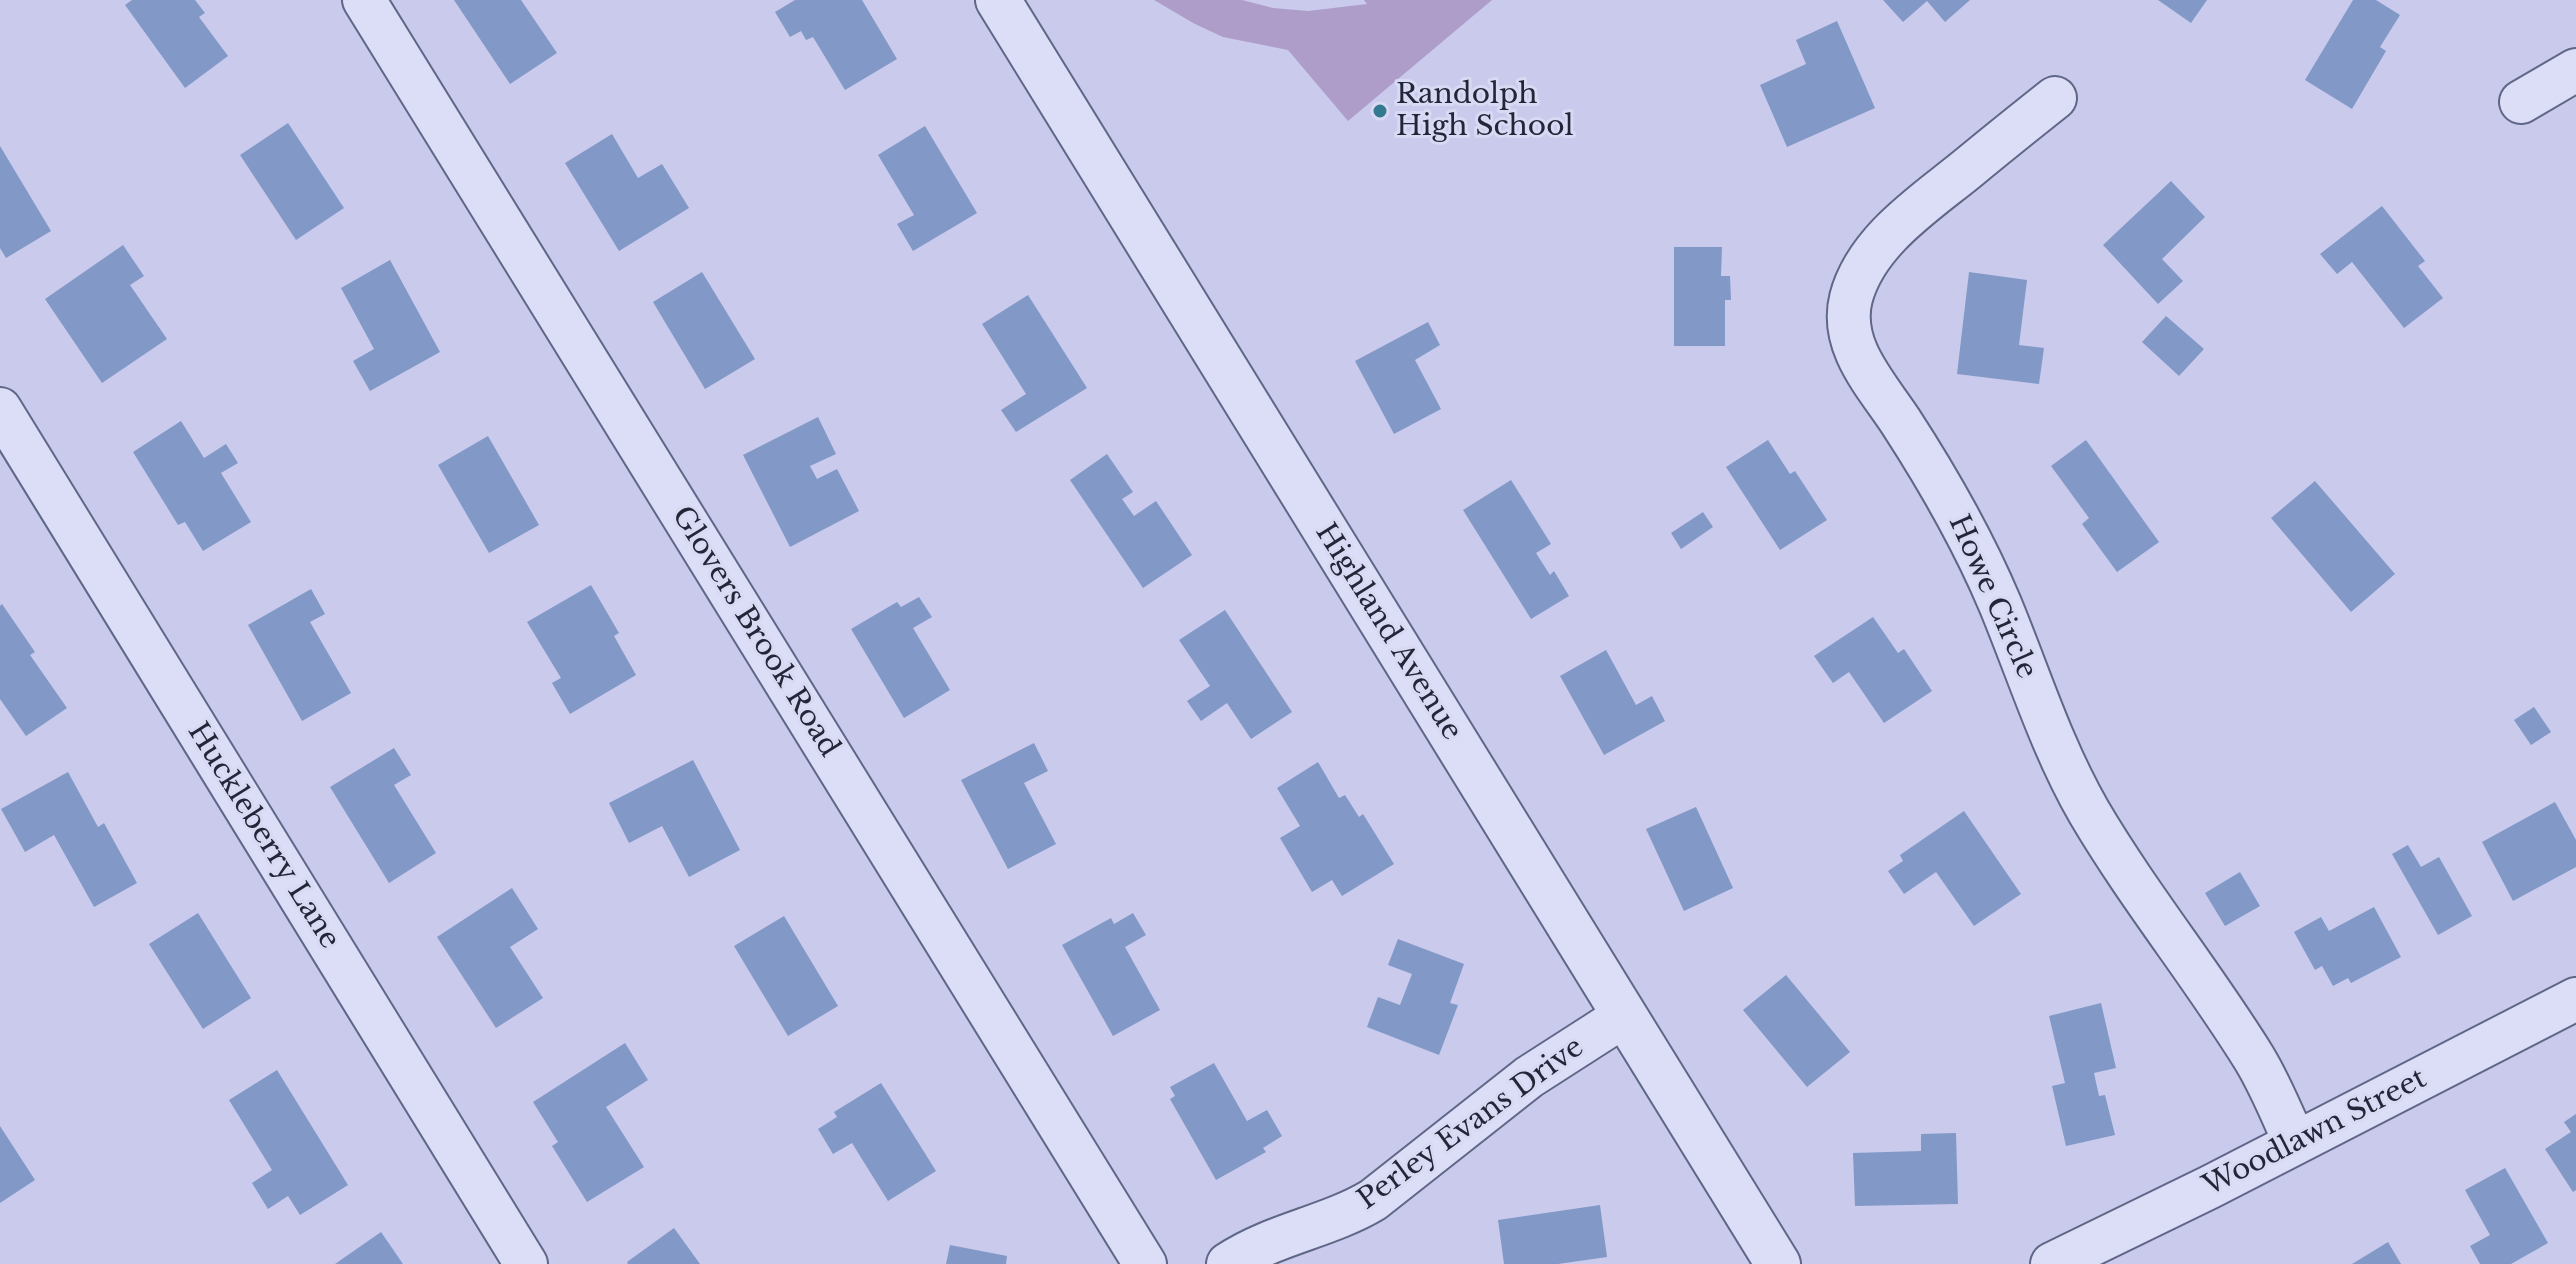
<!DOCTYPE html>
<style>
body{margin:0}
canvas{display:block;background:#c9caec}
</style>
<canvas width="2576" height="1264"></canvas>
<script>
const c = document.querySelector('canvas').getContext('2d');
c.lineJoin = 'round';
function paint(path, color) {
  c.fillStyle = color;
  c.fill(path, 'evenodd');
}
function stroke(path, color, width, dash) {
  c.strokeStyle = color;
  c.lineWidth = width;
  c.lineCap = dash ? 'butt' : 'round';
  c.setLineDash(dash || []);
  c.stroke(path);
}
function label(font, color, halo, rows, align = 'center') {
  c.font = font + ' "Libre Baskerville",serif';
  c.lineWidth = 6;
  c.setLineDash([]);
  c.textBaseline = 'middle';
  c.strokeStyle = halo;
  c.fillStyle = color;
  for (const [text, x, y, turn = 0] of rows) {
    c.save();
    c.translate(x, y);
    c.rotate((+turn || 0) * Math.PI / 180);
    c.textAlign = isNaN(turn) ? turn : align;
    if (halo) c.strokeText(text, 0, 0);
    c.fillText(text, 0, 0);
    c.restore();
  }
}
paint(new Path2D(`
 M1154,0H1242L1273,8L1308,11L1367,4L1364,0H1492L1348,121L1288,50L1223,37L1195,24Z`), '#ae9dc9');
paint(new Path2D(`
 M132,0H195L205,13L199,17L228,56L185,88L125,5Z
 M454,0H521L557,53L510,84Z
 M795,0H862L897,59L845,90L813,37L806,40L801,31L790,37L775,12Z
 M1883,0H1970L1945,22L1927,1L1903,22Z
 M2158,0H2207L2191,23Z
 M2353,0H2376L2400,15L2380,47L2386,51L2352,109L2305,80Z
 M1837,21L1875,108L1787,147L1760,85L1806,64L1796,40Z
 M288,123L344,208L296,240L240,155Z
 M925,126L977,213L913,251L897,224L914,215L878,155Z
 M612,134L638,178L662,164L689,208L619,251L565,163Z
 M0,146L51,231L6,258L0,248Z
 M2171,181L2205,217L2162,259L2183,281L2158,304L2103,245Z
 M2382,206L2425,261L2418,266L2443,298L2404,328L2352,262L2337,274L2320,254Z
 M123,245L144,276L130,285L167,339L102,383L45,299Z
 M1674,247H1722L1721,276H1730L1731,300H1725V346H1674Z
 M390,260L440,352L370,391L353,361L374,349L341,288Z
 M702,272L755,359L705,389L653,302Z
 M1969,272L2027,280L2019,345L2044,348L2039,384L1957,374Z
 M1028,295L1087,388L1016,432L1001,410L1026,394L982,324Z
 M2166,316L2204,349L2179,376L2142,342Z
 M1428,322L1440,345L1415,360L1441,409L1394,434L1355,361Z
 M818,417L836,454L810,466L817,479L837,469L859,511L790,547L743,455Z
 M181,421L204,458L226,444L238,463L221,473L251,522L203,551L185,522L178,525L133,452Z
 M488,436L539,525L489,553L438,465Z
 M1768,440L1790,474L1795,471L1827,520L1780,550L1726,467Z
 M2086,440L2159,542L2117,572L2082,524L2089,518L2051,466Z
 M1107,454L1133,492L1122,499L1134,516L1156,501L1192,555L1143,588L1070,480Z
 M1511,480L1551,544L1536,553L1550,575L1554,571L1569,596L1531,619L1463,510Z
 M2315,481L2395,574L2351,612L2271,518Z
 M1703,512L1713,527L1681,549L1671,533Z
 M591,585L619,633L614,636L636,675L570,714L552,683L561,678L527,622Z
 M311,589L325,614L310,622L351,693L302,721L248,625Z
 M919,597L932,617L913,628L950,690L904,718L851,629L897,602L901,607Z
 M2,604L35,652L30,655L67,708L26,736L0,699V606Z
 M1225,610L1292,712L1251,739L1227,703L1201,721L1187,701L1210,686L1179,640Z
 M1873,617L1898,653L1904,649L1932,691L1884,723L1849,672L1833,683L1814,656Z
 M1606,650L1636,705L1652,696L1665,721L1604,755L1560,676Z
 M2534,707L2551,732L2531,745L2514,720Z
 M1034,743L1048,771L1024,783L1056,844L1008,869L961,780Z
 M394,748L411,775L394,785L436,853L389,883L330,787Z
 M693,760L740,850L689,877L662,826L629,843L609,803Z
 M1318,762L1339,798L1345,795L1359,817L1363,814L1394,864L1342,896L1332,880L1312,892L1280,838L1300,826L1277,788Z
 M68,772L98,827L104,823L137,883L94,907L54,835L25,852L1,809Z
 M2555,802L2576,840V867L2513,901L2482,842Z
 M1696,807L1733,888L1684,911L1646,829Z
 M1964,811L2021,894L1974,926L1936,872L1904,894L1888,871L1903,861L1900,855Z
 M2408,845L2421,867L2439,857L2472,916L2438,935L2392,854Z
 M2240,872L2260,906L2225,926L2205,893Z
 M512,888L538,929L510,947L543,998L496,1028L437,937Z
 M2374,907L2401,957L2351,983L2348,978L2333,986L2322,966L2315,970L2294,932L2321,917L2329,931Z
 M198,913L251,998L203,1029L149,944Z
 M1133,913L1146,935L1125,947L1160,1010L1113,1036L1062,945L1111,918L1114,924Z
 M784,916L838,1006L788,1036L734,946Z
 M1398,939L1464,964L1450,1003L1458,1005L1439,1055L1367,1027L1378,997L1400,1005L1412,974L1388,965Z
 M1786,975L1850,1052L1807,1087L1743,1010Z
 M2101,1003L2116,1068L2094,1073L2099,1096L2105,1095L2115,1135L2066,1146L2052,1086L2065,1083L2049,1016Z
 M625,1043L648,1080L606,1107L644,1167L587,1202L552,1146L558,1142L533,1102Z
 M1214,1063L1247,1121L1267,1110L1282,1136L1263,1148L1266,1152L1216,1180L1170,1099L1175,1096L1170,1087Z
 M277,1070L348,1185L300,1215L288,1196L268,1209L252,1183L272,1170L229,1100Z
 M881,1083L936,1171L888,1201L852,1143L833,1154L818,1129L837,1117L834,1112Z
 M2576,1114V1190L2573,1192L2545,1149L2571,1132L2564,1122Z
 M0,1126L35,1180L0,1203Z
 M1956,1133L1958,1204L1855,1206L1853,1153L1921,1151V1134Z
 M2505,1168L2548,1243L2511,1264H2480L2470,1246L2490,1235L2465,1190Z
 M1600,1205L1607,1257L1558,1264H1504L1498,1220Z
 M674,1228L700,1264H628L627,1262Z
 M381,1232L403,1264H335Z
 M2388,1242L2401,1264H2352Z
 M950,1245L1007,1256L1006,1264H946Z`), '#8298c7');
const minor = new Path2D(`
 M364,0L1145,1264
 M2055,98C2026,121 1996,145 1967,169C1924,204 1866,241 1851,298C1839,346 1876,384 1901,422C1938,479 1973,540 2000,604C2029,674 2051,746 2089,812C2139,897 2202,974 2254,1058C2270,1084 2282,1114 2295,1143
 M2521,102L2576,70
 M0,409L526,1264
 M1228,1264C1273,1234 1328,1227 1373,1200L1529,1077L1624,1016
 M2052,1264L2210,1187L2576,999`);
const tertiary = new Path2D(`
 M998,0L1778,1264`);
stroke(minor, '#5f6787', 46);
stroke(tertiary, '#5f6787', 48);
stroke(minor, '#dcddf7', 42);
stroke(tertiary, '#dcddf7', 44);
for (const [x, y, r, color] of [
 [1380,111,8,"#337a91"]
]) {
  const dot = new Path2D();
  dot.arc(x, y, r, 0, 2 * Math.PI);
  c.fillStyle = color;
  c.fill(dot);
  stroke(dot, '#d8d9f3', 3);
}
label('28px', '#212738', '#d8d9f3', [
 ["Randolph",1396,95],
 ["High School",1396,127]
], 'left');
label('28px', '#212738', '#d8d9f3', [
 ["Howe Circle",1992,597,66],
 ["Glovers Brook Road",755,632,58],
 ["Highland Avenue",1388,632,58],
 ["Huckleberry Lane",263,836,58],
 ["Perley Evans Drive",1471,1124,-36],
 ["Woodlawn Street",2315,1133,-27]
]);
</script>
